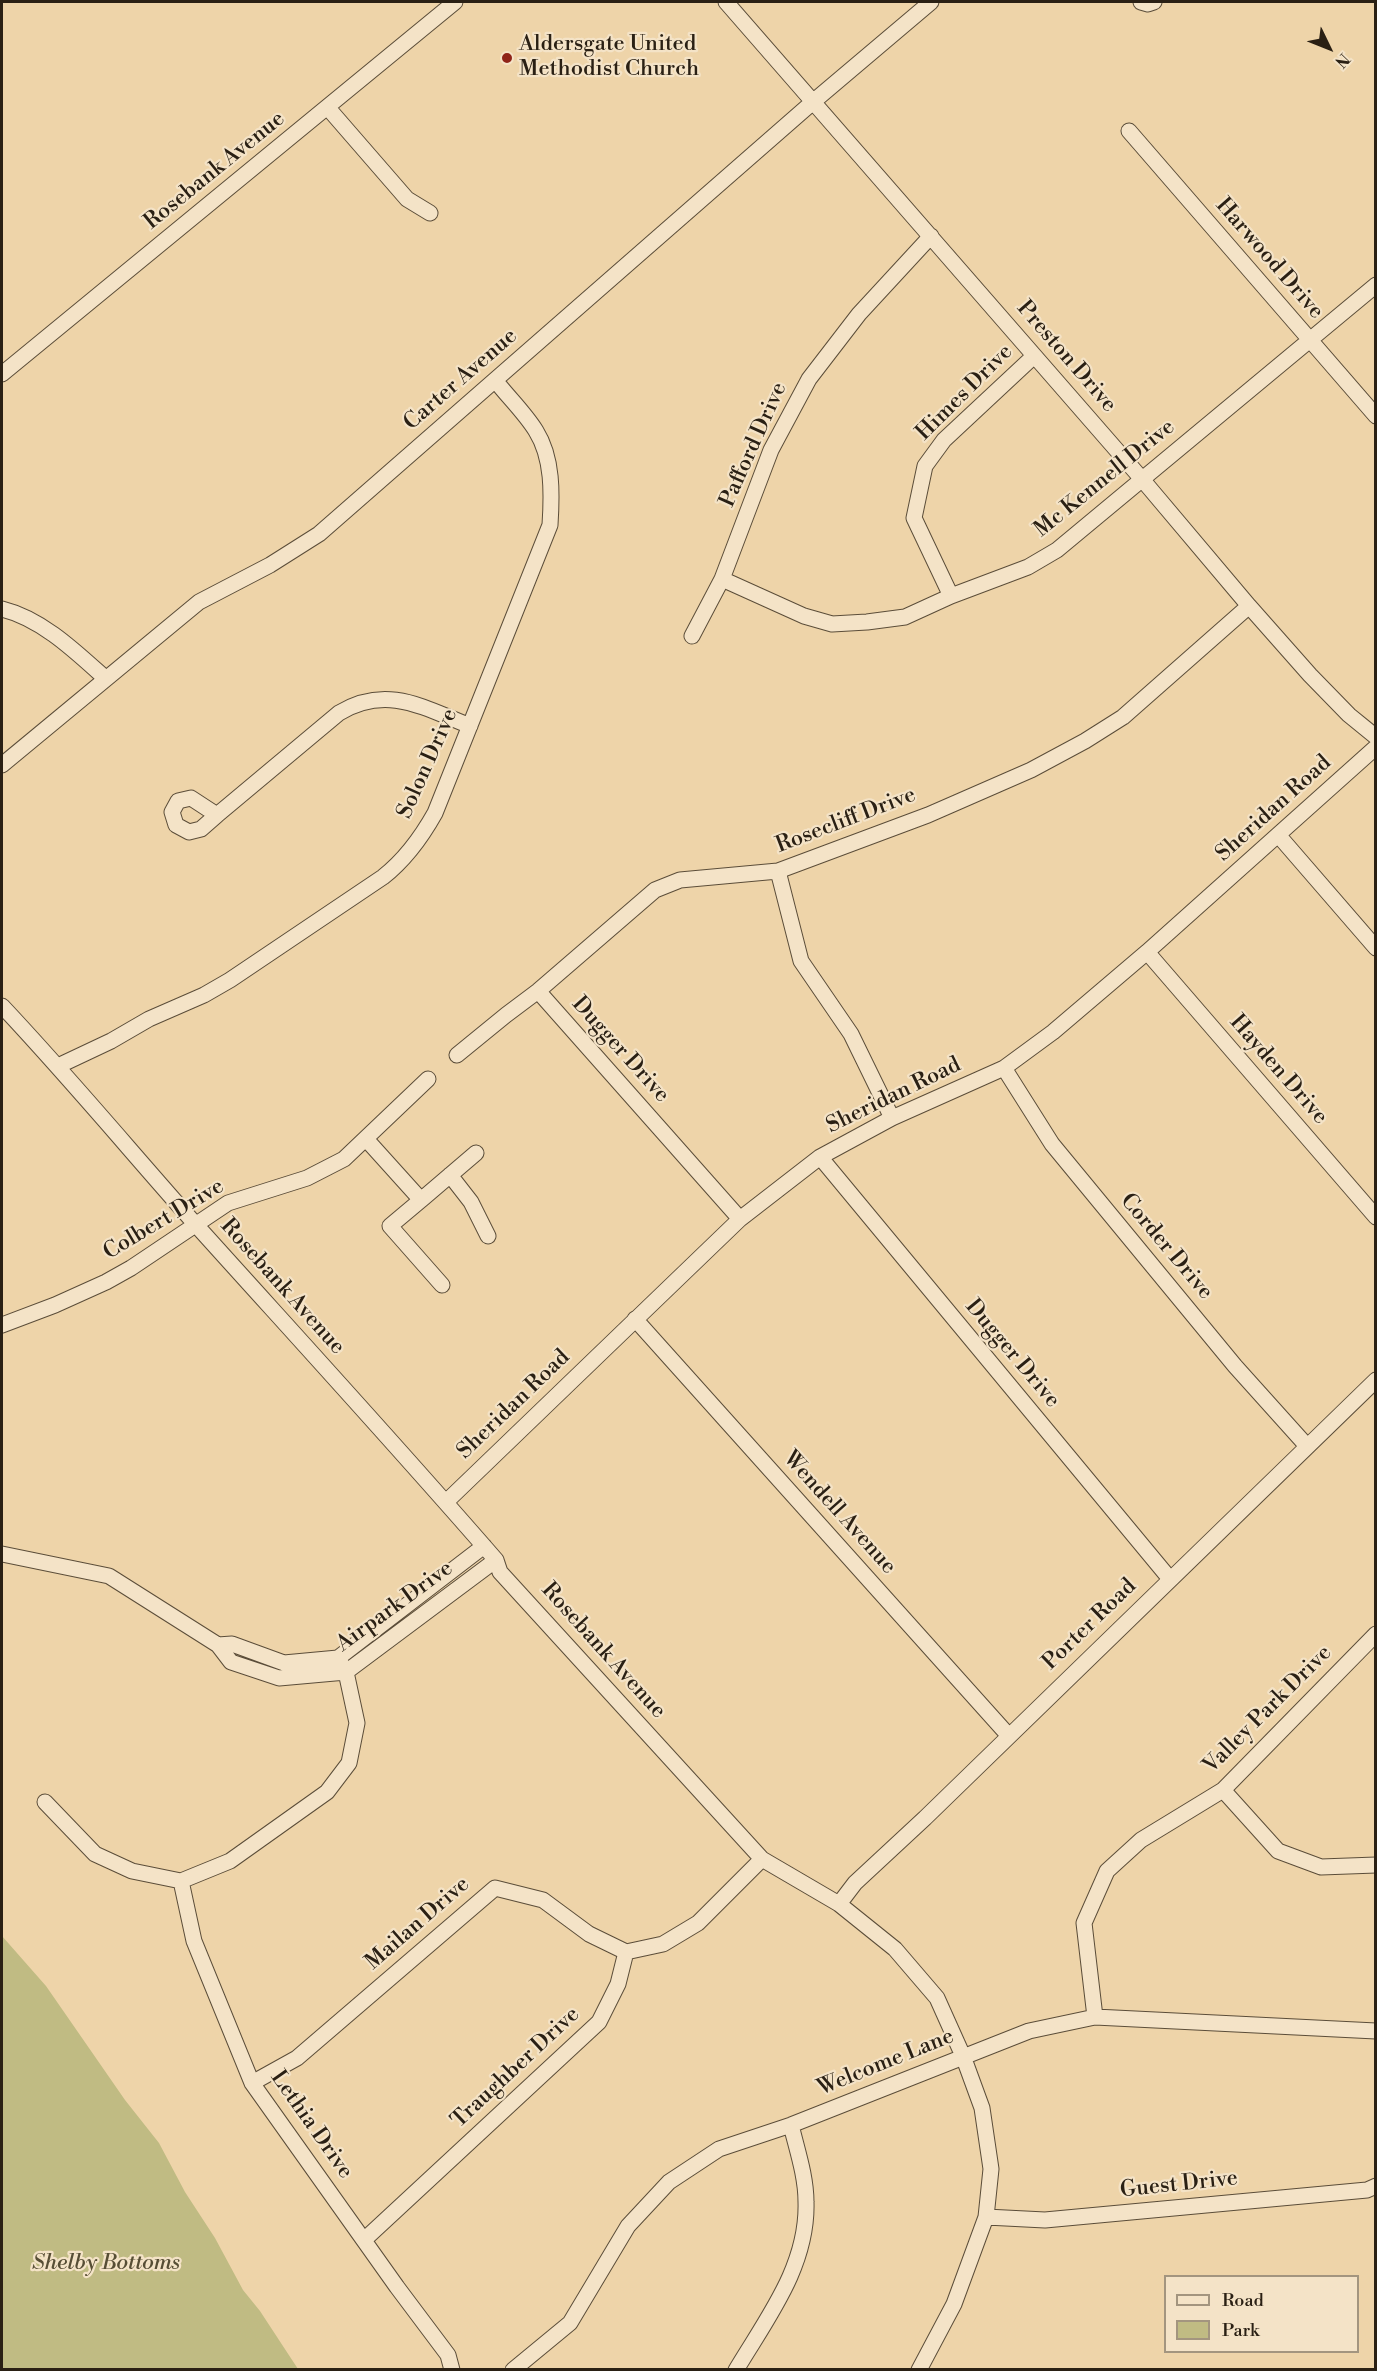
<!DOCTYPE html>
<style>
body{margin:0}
#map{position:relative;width:1377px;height:2371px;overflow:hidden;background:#eed4a9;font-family:"Libre Bodoni",serif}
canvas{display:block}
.frame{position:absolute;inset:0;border:3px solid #2a2014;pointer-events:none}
.legend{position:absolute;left:1164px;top:2275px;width:195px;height:78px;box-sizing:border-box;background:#f4e3c7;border:2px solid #a3957f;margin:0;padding:8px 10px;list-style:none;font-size:18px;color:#2a2014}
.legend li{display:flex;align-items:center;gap:12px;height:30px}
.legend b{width:30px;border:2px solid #a3957f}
.north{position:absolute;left:1299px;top:18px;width:60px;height:60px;-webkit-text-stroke:4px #f4e3c7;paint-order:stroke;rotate:133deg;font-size:16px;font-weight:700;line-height:24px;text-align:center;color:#2a2014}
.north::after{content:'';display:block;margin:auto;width:21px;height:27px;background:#2a2014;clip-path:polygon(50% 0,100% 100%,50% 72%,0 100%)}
</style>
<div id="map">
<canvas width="1377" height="2371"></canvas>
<div class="frame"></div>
<ul class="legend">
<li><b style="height:8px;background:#f4e3c7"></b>Road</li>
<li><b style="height:16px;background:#c0bb83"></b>Park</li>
</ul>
<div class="north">N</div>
</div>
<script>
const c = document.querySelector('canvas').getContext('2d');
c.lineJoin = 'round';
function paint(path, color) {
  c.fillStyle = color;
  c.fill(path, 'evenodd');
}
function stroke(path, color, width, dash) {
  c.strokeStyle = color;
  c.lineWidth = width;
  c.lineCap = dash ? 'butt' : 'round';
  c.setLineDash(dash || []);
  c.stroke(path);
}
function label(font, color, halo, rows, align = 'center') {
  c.font = font + ' "Libre Bodoni",serif';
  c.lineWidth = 4.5;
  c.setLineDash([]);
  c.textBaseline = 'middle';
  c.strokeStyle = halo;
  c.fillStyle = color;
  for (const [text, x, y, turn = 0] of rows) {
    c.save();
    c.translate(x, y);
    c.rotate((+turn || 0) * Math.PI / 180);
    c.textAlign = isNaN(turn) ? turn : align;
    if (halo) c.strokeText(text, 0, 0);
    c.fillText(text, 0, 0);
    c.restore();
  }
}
paint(new Path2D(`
 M2,1936L46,1986L125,2100L159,2143L185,2192L215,2238L243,2290L260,2311L298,2369H2Z`), '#c0bb83');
const minor = new Path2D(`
 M726,2L1141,478L1249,606L1310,675L1349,715L1376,737
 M1141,2L1148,4L1154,2
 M328,108L407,199L430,213
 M1129,131L1376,416
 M2,374L455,2
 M722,579L804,616L832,624L867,622L905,617L951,596L1028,567L1057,550L1376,285
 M951,596L914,518L925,466L944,440L1034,356
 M2,609C42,619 75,651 105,678
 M692,636L722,579L771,450L809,379L859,314L931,236
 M2,765L199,602L270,565L319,534L814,101L931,2
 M217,815L201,829L189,832L176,825L172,812L178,801L191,798L217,815L339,713C387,684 424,708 470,726
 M1279,836L1376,948
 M778,871L801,961L851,1034L892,1118
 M1147,952L1376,1217
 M538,991L740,1219
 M2,1006C69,1077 132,1153 197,1226C297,1337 398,1447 496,1560L500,1572L762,1859L839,1904L895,1949L937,1998L963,2056L982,2108L991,2169L986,2217L954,2304L919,2370
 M457,1055L506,1015L538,991L655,890L680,880L778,871L928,815L1031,770L1085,741L1123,717L1249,606
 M58,1066L111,1041L149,1019L204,995L230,980L383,877C406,859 421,838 435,813L550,525C552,494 553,458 536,431C525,413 508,397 495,380
 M1004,1068L1052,1144L1235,1366L1306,1445
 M366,1139L421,1200L476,1153
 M820,1157L1170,1579
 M450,1175L471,1202L488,1236
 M421,1200L390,1226L442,1285
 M635,1319L1009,1736
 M2,1325L55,1305L106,1282L131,1268L228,1203L307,1178L344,1159L428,1079
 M446,1502L740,1219L820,1157L892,1118L1004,1068L1053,1032L1147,952L1376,747
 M2,1554L109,1576L218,1645L231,1662L279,1678L346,1672L496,1560
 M218,1645L232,1644L284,1663L338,1658L484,1546
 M1223,1790L1278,1851L1321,1867L1376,1865
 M45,1802L95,1854L132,1871L181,1881L230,1861L327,1792L349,1763L357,1723L346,1672L338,1658
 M181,1881L194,1941L252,2083L397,2287L448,2355L452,2370
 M839,1904L855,1883L925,1818L1376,1380
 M1095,2017L1084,1923L1107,1871L1141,1840L1223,1790L1376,1634
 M252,2083L297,2058L495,1888L543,1900L589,1934L626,1952
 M986,2217L1045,2220L1367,2190L1376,2186
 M364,2240L599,2022L618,1984L626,1952L663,1944L698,1923L762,1859
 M513,2370L570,2323L628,2226L669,2182L719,2149L791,2125L1029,2031L1095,2017L1376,2031
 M736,2370C767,2318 808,2266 806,2202C806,2176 797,2150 791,2125`);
stroke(minor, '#5b4d39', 17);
stroke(minor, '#f4e3c7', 15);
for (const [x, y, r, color] of [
 [507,58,6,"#8f2418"]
]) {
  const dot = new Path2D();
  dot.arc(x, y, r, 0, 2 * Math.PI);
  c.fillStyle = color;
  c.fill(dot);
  stroke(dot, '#f4e3c7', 2);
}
label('22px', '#2a2014', '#f4e3c7', [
 ["Aldersgate United",519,45],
 ["Methodist Church",519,70]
], 'left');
label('22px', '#2a2014', '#f4e3c7', [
 ["Rosebank Avenue",215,171,-39],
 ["Harwood Drive",1269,259,49],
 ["Preston Drive",1066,357,49],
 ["Carter Avenue",461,380,-41],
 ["Himes Drive",965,393,-45],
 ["Pafford Drive",754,445,-66],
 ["Mc Kennell Drive",1105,479,-39],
 ["Solon Drive",428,764,-66],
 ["Sheridan Road",1274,809,-42],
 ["Rosecliff Drive",846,821,-21],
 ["Dugger Drive",620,1050,48],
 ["Hayden Drive",1278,1070,49],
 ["Sheridan Road",894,1096,-26],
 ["Colbert Drive",164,1220,-31],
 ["Corder Drive",1166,1247,50],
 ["Rosebank Avenue",282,1287,48],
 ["Dugger Drive",1012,1354,50],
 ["Sheridan Road",514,1405,-44],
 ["Wendell Avenue",839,1513,48],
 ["Airpark Drive",395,1607,-36],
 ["Porter Road",1090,1625,-44],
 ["Rosebank Avenue",603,1651,48],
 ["Valley Park Drive",1268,1710,-45],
 ["Mailan Drive",418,1924,-41],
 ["Welcome Lane",886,2063,-22],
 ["Traughber Drive",516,2068,-43],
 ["Lethia Drive",311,2125,55],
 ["Guest Drive",1179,2185,-6]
]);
label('italic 22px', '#574e35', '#f4e3c7', [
 ["Shelby Bottoms",106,2264]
]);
</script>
